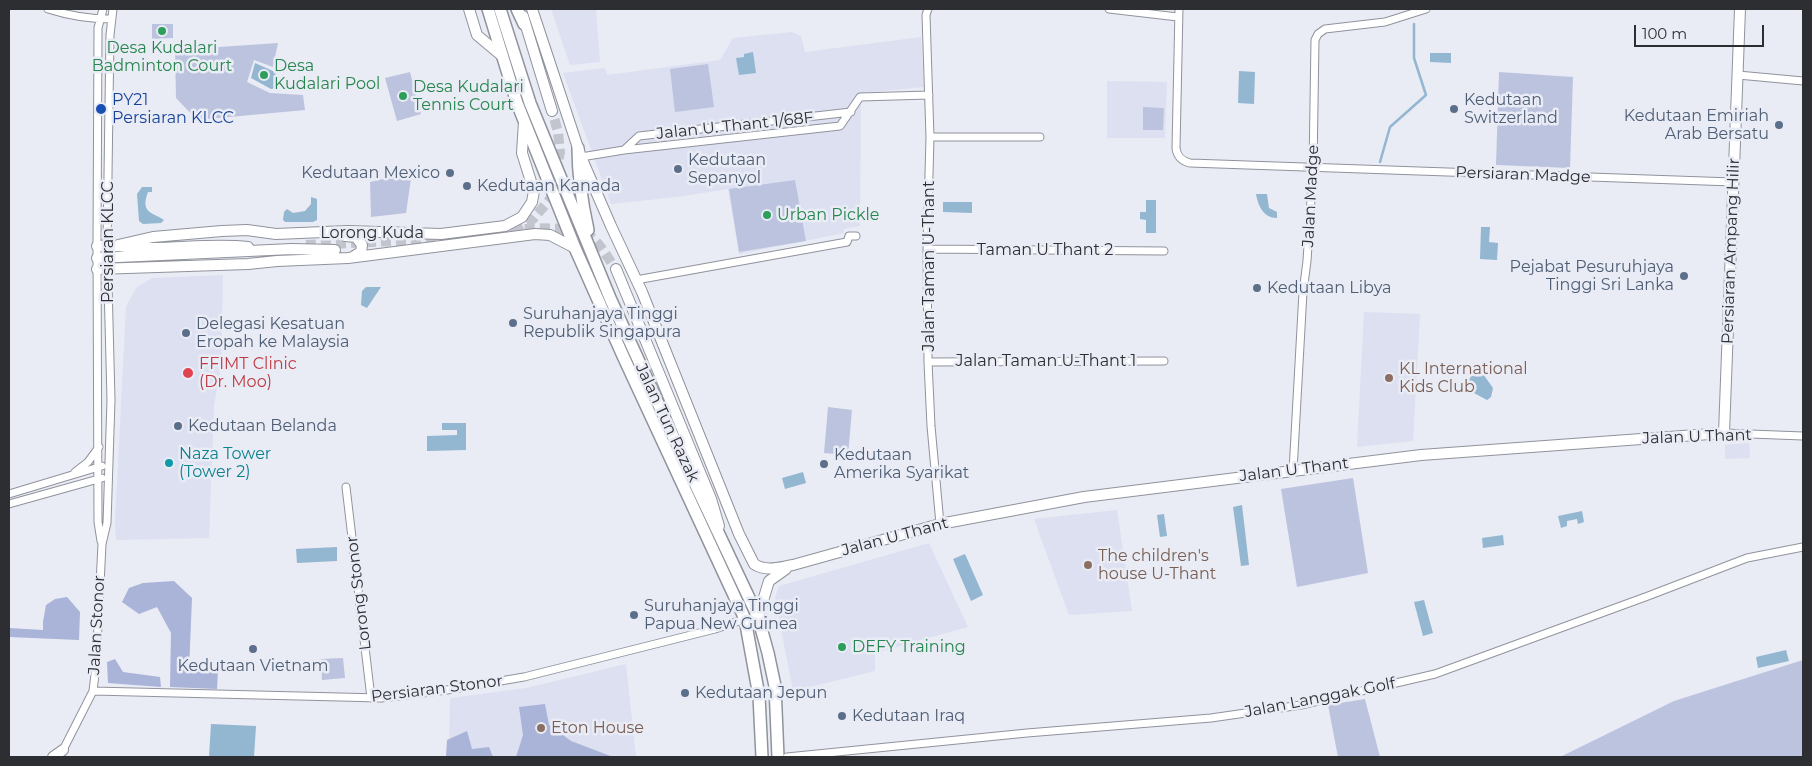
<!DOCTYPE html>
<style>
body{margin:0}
#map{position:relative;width:1812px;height:766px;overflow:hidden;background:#e9ebf5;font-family:Montserrat,sans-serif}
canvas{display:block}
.frame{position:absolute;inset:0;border:10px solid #2d2e32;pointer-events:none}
.scale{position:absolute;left:1634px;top:25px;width:130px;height:22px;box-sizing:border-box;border:2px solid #2d2e32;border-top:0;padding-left:6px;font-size:15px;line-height:18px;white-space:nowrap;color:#2d2e32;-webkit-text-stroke:4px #e9ebf5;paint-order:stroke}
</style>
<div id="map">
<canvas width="1812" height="766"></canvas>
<div class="frame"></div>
<div class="scale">100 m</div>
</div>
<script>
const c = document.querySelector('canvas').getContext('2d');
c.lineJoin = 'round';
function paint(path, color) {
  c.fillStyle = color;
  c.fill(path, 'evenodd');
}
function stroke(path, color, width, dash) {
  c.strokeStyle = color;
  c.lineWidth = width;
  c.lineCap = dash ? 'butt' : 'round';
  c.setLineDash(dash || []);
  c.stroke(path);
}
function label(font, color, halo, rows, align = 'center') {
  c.font = font + ' Montserrat,sans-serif';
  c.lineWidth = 5;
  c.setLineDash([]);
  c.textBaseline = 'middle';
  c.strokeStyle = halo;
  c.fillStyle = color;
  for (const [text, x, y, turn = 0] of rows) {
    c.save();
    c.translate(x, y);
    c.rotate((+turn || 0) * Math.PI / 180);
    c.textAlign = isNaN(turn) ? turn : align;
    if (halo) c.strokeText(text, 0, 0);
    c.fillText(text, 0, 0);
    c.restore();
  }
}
paint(new Path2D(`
 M551,9H596L600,62L570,65Z
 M792,32L801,36L805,52L921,37L924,87L861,93L860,226L844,229V233L739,254L728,189L677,197L611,204L563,73L605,68L607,75L720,60L733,38Z
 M1107,81L1167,82L1165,138H1107Z
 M223,275L221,364L214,406L209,538L116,540L115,522L126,307L136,288L152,278Z
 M1364,312L1420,314L1413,441L1357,447Z
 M1749,443L1750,458L1725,459V445Z
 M1117,510L1132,611L1069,615L1034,519Z
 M929,543L968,627L875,653V671L793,691L775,598L779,586Z
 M626,664L636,757H449L450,698L526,688Z`), '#dce0f1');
paint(new Path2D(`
 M152,24H173V38L152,39Z
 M278,43L273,67L254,60L247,82L270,93L303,95L305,110L197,120L176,98L175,50Z
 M708,64L714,107L675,112L670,69Z
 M410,72L421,114L397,121L385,78Z
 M1499,72L1573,77L1570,168L1496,165Z
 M1143,107L1164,108L1163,130H1143Z
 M412,172L406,213L371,217L370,182Z
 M795,180L806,241L739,252L729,189Z
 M828,407L852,410L848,455L824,453Z
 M1353,478L1368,573L1297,587L1281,489Z
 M343,658L345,678L322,680L321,659Z
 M1803,660V757H1560L1674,701Z
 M1365,699L1380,757H1338L1328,705Z`), '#bcc3df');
paint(new Path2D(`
 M174,581L192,598L189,670L218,671L217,689L170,687L171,633L157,607L139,614L122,602L129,588L143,583Z
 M67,597L80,612L79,640L9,637V628L43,630V622L46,605L55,599Z
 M115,659L123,672L160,677L161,687L108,683L107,662Z
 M545,704L549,725L571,741L613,757H516L523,735L519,707Z
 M467,731L472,749L489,747L493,757H446L447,740Z`), '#aab3d8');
paint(new Path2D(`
 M753,52L756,73L739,75L736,58L744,57V54Z
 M1430,53H1451V63L1430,62Z
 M255,63L275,72L281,87L271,89L251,78Z
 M1239,71L1255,72L1254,104L1238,103Z
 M142,187H152V192H148C140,213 152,212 164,220L161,223L143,224L139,221L137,194Z
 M1256,194H1267L1269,208L1277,212V218C1263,218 1258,205 1256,194Z
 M311,197L317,199V220L313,222H285L283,220L284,212L287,209L293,213L305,211L311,204Z
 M1146,200H1156V233H1146V220L1140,219V212H1146Z
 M943,202H972V213L943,212Z
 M1481,227H1490L1489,242L1498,243L1497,260L1480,259Z
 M366,287H381L367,308L361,305L362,291Z
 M1483,374L1493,388L1491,397L1487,400L1472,392L1469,380L1471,376Z
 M442,423H466V450L427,451V436L457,435V430H442Z
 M803,472L806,483L785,489L782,478Z
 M1242,505L1249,565L1241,566L1233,507Z
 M1582,511L1584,522L1578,524L1577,519L1567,521V526L1561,528L1558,516Z
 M1164,514L1167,536L1160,537L1157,515Z
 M1503,535L1504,545L1483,548L1482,538Z
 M337,547V561L297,563L296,549Z
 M965,554L983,595L971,601L953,559Z
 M1424,600L1433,633L1423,636L1414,602Z
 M1786,650L1789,661L1758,668L1756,657Z
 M211,724L256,726L254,757H209Z`), '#93b6d1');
stroke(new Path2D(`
 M1380,162L1390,127L1426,95L1414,58V24`), '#93b6d1', 2.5);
stroke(new Path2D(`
 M513,229L533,219L551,198L560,152L558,132L552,111
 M495,232C516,229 573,224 590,236C600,243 608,259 616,269
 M306,245L439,239L466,236`), '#c3c5ce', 10, [10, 5]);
const street = new Path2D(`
 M48,9C70,16 89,19 111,19
 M928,9L926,15L930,137L927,249L928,362L931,426L940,524
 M1109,9L1178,17
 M1179,9L1176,148C1177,157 1182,161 1190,163L1733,182
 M1738,75L1803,81
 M930,137H1040
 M624,150L639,136L851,112
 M581,157L624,150L840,126L860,97L929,95
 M927,249L1164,251
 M636,280L847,242L849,236H856
 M928,362L1164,361
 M1724,433L1803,436
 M1293,471L1303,292L1307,261L1313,168L1315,40L1318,34L1325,29L1385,22L1426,9
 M75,472L88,462L99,447
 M346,487L371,698
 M9,494L102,466
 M9,504L102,478
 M101,541L98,522L97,246L98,28L103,9
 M93,691L381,698L447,690L524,677L715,629L745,619
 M62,752L93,691L96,666L102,544L107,523L111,400L107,245L110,35L113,9
 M787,757L1027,733L1211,718L1301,705L1435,674L1648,596L1747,558L1803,547`);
const secondary = new Path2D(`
 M469,9L477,35L502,56
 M532,9L581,157L611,226L642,292L739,534L754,564C766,572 780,567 793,565L940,524L1084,497L1421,455L1724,433L1740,9
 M523,16L552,111
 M345,236L356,237L362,245L361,252L354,256
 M118,245L153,237L222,231L247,230L276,234L348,231L441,234L505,226L522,217L532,202L534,191L522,153L524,122
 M97,246C115,245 133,248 151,248C184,248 216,243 248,247
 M97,258L292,249L335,250
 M97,269L248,264L277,261L348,258L535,234L550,235L575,248
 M616,269L711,499L719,526
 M758,617L769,581L786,569
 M53,757L63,750`);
const primary = new Path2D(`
 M488,9L517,103L575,248L623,356L745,619L759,696L762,757
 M500,9L530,103L610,298L683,458L758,617L768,653L775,686L778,757
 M517,9L524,24
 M578,148C578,177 582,203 588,230`);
stroke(street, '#90939c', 9);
stroke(secondary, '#90939c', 12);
stroke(primary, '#90939c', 14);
stroke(street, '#fff', 7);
stroke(secondary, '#fff', 10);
stroke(primary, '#fff', 11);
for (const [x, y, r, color] of [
 [162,31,5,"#2e9e5b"],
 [264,75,5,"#2e9e5b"],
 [403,96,5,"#2e9e5b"],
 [101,109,6,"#1a4fb4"],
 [1454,109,5,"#5c6f8a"],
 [1779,125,5,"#5c6f8a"],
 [678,169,5,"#5c6f8a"],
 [450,173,5,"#5c6f8a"],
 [467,186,5,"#5c6f8a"],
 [767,215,5,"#2e9e5b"],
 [1684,276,5,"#5c6f8a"],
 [1257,288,5,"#5c6f8a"],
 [513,323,5,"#5c6f8a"],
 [186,333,5,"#5c6f8a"],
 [188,373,6,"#e0444e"],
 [1389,378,5,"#8d6e63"],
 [178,426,5,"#5c6f8a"],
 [169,463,5,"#0f9aa8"],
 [824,464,5,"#5c6f8a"],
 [1088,565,5,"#8d6e63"],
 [634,615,5,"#5c6f8a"],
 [842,647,5,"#2e9e5b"],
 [253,649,5,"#5c6f8a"],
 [685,693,5,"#5c6f8a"],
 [842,716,5,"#5c6f8a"],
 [541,728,5,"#8d6e63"]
]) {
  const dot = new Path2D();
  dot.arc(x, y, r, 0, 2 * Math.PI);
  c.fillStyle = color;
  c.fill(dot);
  stroke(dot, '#e9ebf5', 2);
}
label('16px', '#27864d', '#e9ebf5', [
 ["Desa Kudalari",162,48,"center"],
 ["Badminton Court",162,66,"center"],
 ["Desa",274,66],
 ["Kudalari Pool",274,84],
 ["Desa Kudalari",413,87],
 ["Tennis Court",413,105],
 ["Urban Pickle",777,215],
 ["DEFY Training",852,647]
], 'left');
label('16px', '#164399', '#e9ebf5', [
 ["PY21",112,100],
 ["Persiaran KLCC",112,118]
], 'left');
label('16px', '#4e5e75', '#e9ebf5', [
 ["Kedutaan",1464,100],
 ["Switzerland",1464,118],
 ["Kedutaan Emiriah",1769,116,"right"],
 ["Arab Bersatu",1769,134,"right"],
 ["Kedutaan",688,160],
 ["Sepanyol",688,178],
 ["Kedutaan Mexico",440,173,"right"],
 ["Kedutaan Kanada",477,186],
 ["Pejabat Pesuruhjaya",1674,267,"right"],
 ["Tinggi Sri Lanka",1674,285,"right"],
 ["Kedutaan Libya",1267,288],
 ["Suruhanjaya Tinggi",523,314],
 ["Republik Singapura",523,332],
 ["Delegasi Kesatuan",196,324],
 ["Eropah ke Malaysia",196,342],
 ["Kedutaan Belanda",188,426],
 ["Kedutaan",834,455],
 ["Amerika Syarikat",834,473],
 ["Suruhanjaya Tinggi",644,606],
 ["Papua New Guinea",644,624],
 ["Kedutaan Vietnam",253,666,"center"],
 ["Kedutaan Jepun",695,693],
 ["Kedutaan Iraq",852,716]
], 'left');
label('16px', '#2d2e32', '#e9ebf5', [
 ["Jalan U. Thant 1/68F",735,126,-6],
 ["Persiaran Madge",1523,175,2],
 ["Jalan Madge",1311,196,-87],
 ["Lorong Kuda",372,233],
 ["Persiaran KLCC",108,242,-90],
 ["Taman U Thant 2",1045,250],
 ["Persiaran Ampang Hilir",1731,251,-88],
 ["Jalan Taman U-Thant",929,266,-90],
 ["Jalan Taman U-Thant 1",1046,361],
 ["Jalan Tun Razak",667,423,65],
 ["Jalan U Thant",1697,437,-2],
 ["Jalan U Thant",1294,470,-7],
 ["Jalan U Thant",895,537,-15],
 ["Lorong Stonor",359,593,-97],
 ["Jalan Stonor",97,625,-87],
 ["Persiaran Stonor",437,689,-7],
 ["Jalan Langgak Golf",1320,698,-11]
]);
label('16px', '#be3a42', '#e9ebf5', [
 ["FFIMT Clinic",199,364],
 ["(Dr. Moo)",199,382]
], 'left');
label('16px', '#785e54', '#e9ebf5', [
 ["KL International",1399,369],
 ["Kids Club",1399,387],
 ["The children's",1098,556],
 ["house U-Thant",1098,574],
 ["Eton House",551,728]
], 'left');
label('16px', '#0d838f', '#e9ebf5', [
 ["Naza Tower",179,454],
 ["(Tower 2)",179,472]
], 'left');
</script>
